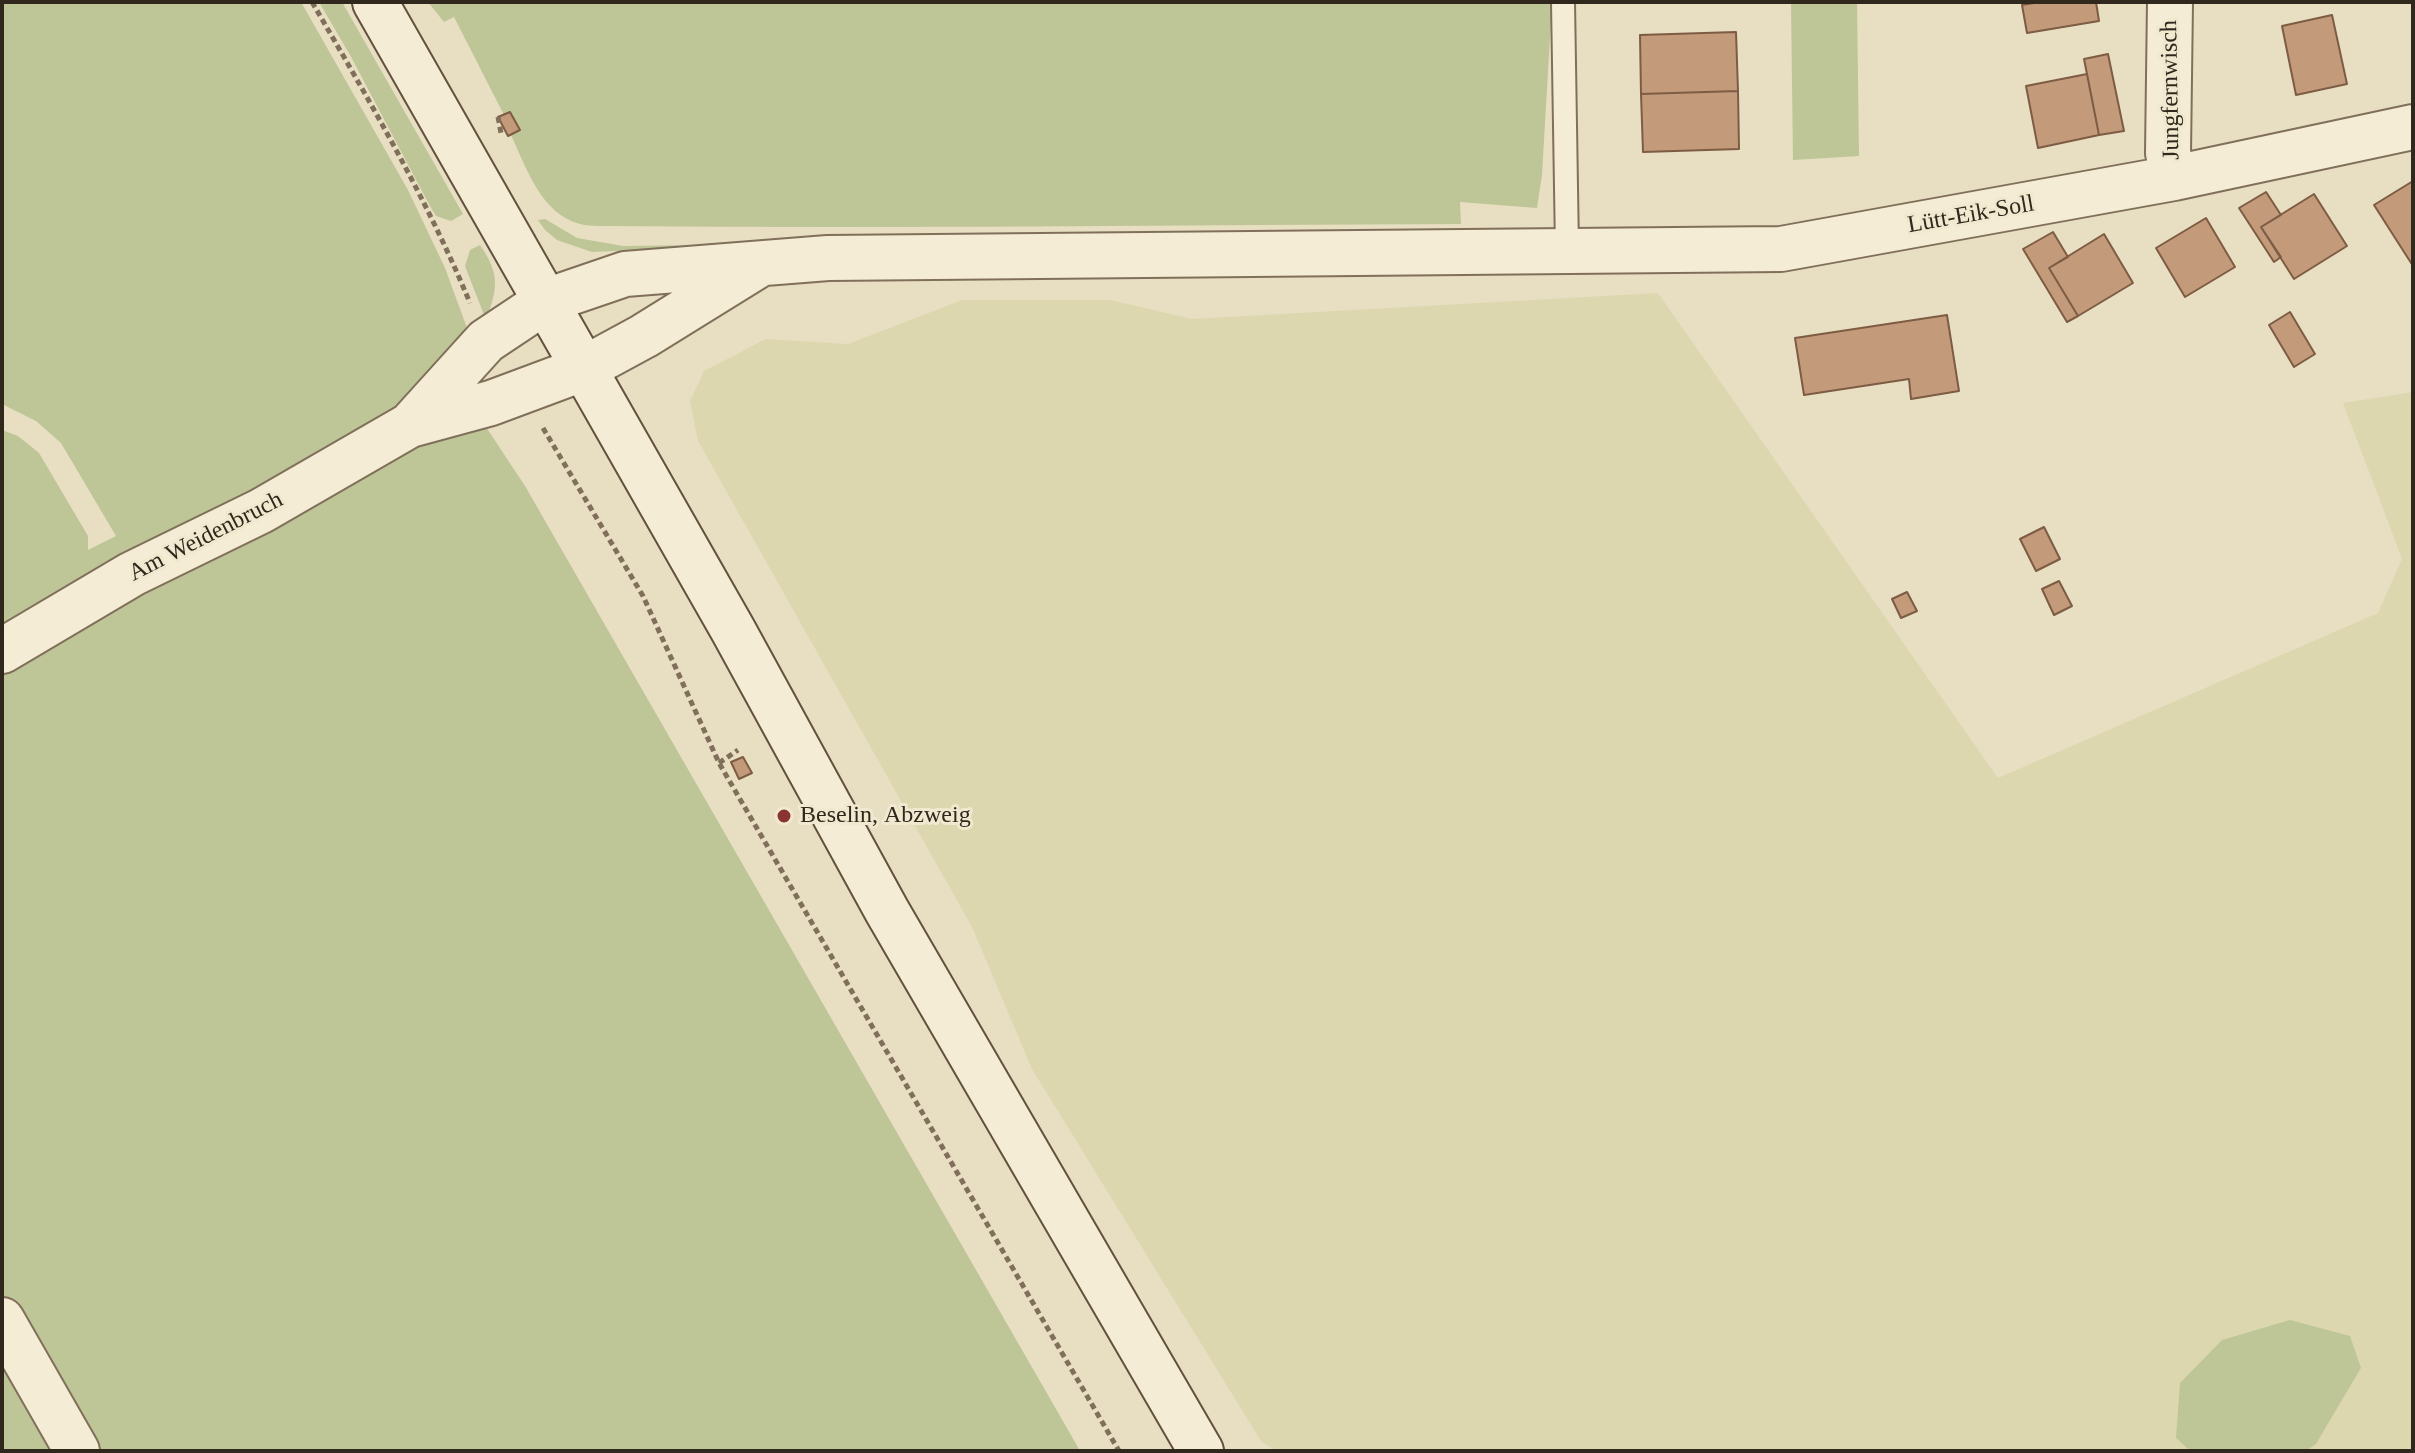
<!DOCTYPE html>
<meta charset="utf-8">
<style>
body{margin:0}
#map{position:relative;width:2415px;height:1453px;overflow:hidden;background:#e8dec1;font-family:Georgia,serif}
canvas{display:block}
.frame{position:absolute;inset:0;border:4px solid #31281d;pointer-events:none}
</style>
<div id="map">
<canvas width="2415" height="1453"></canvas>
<div class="frame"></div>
</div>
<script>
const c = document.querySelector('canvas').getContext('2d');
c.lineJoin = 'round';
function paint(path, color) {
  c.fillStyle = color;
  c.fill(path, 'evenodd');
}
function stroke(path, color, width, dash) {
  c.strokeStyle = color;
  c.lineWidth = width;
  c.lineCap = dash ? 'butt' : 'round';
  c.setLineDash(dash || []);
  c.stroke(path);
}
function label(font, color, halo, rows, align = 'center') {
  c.font = font + ' Georgia,serif';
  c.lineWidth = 6;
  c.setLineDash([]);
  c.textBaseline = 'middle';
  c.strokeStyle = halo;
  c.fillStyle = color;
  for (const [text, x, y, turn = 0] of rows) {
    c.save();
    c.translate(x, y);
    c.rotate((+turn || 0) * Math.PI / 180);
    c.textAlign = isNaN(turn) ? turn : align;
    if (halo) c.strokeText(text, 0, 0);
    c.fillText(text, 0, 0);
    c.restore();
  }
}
paint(new Path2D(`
 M1658,293L1998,778L2378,613L2402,559L2343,403L2413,392V1451H2306L2316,1444L2361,1368L2176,1438L2190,1451H1275L1261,1441L1032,1069L972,927L698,441L690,401L704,371L766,339L848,344L962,300H1110L1192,319Z`), '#ddd7b0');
paint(new Path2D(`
 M2,2H301L408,190L445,268L467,328L441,359L525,486L1079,1449L2,1451V430L18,436L39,453L88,536V550L116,536L61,443L36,421L2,404Z
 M319,2H342L463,214L451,221L436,216L431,208L350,55Z
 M428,2H1552L1542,175L1537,208L1460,202L1461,224C1176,225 891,229 606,226C598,226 588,226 580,224C541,214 526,167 511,135L520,129L510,112L504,115L454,17L444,22Z
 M1791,2H1857L1859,156L1793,160Z
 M545,219L577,238L623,246L702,245L782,239L784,244L592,252L557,240L545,230L538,220Z
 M480,245C500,274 498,288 486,320L465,266L470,250Z
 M2290,1320L2350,1336L2361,1368L2316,1444L2306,1451H2190L2176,1438L2180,1383L2222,1340Z`), '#bec597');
const building = new Path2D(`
 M2040,2H2096L2099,21L2027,33L2022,5Z
 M2332,15L2347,84L2296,95L2282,26Z
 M1736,32L1738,91L1641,94L1640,35Z
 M2108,54L2124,131L2099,135L2084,59Z
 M2087,74L2099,135L2038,148L2026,86Z
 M1738,91L1739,149L1643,152L1641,94Z
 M510,112L520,130L508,136L498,117Z
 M2413,181V266L2374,205Z
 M2266,192L2281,215L2261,227L2281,257L2274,262L2239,208Z
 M2314,194L2347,246L2294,279L2261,227Z
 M2206,218L2235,267L2185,297L2156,248Z
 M2053,232L2068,257L2049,268L2078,316L2067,322L2023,249Z
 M2104,234L2133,283L2078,316L2049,268Z
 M2290,312L2315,354L2294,367L2269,325Z
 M1947,315L1959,391L1911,399L1909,379L1804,395L1795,338Z
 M2044,527L2060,559L2036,571L2020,539Z
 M2059,581L2072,606L2054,615L2042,589Z
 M1907,592L1917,611L1901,618L1892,599Z
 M743,757L752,773L739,779L731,762Z`);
paint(building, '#c39b7b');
stroke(building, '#7d5c43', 2);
const lane = new Path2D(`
 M1563,2L1567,249`);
const street = new Path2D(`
 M2170,2L2168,153L2174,178
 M410,425L486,341L546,301L625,274L828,258L1781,249L2174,178L2413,127
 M2,651L132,574L261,511L410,425L491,403L585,368L644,336L757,266
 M2,1320L77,1451`);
const secondary = new Path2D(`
 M375,2L733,630L887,911L1201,1451`);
stroke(lane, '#80705b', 26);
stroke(street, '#80705b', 48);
stroke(secondary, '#62513e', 48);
stroke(new Path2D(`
 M312,2C369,100 427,199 470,303
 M498,117L501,133
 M543,428L643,596L719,763L1119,1451
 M719,763L738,750`), '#80705b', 5, [6, 4]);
stroke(lane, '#f4ecd4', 22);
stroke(street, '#f4ecd4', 44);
stroke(secondary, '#f4ecd4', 44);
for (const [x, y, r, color] of [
 [784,816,8,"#893431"]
]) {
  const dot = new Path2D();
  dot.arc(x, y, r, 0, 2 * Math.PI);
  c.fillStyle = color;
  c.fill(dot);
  stroke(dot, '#f1e8d0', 3);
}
label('24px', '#31281d', '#f1e8d0', [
 ["Jungfernwisch",2171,90,-91],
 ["Lütt-Eik-Soll",1971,215,-10],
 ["Am Weidenbruch",206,537,-27]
]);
label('24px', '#31281d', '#f1e8d0', [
 ["Beselin, Abzweig",800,816]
], 'left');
</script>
